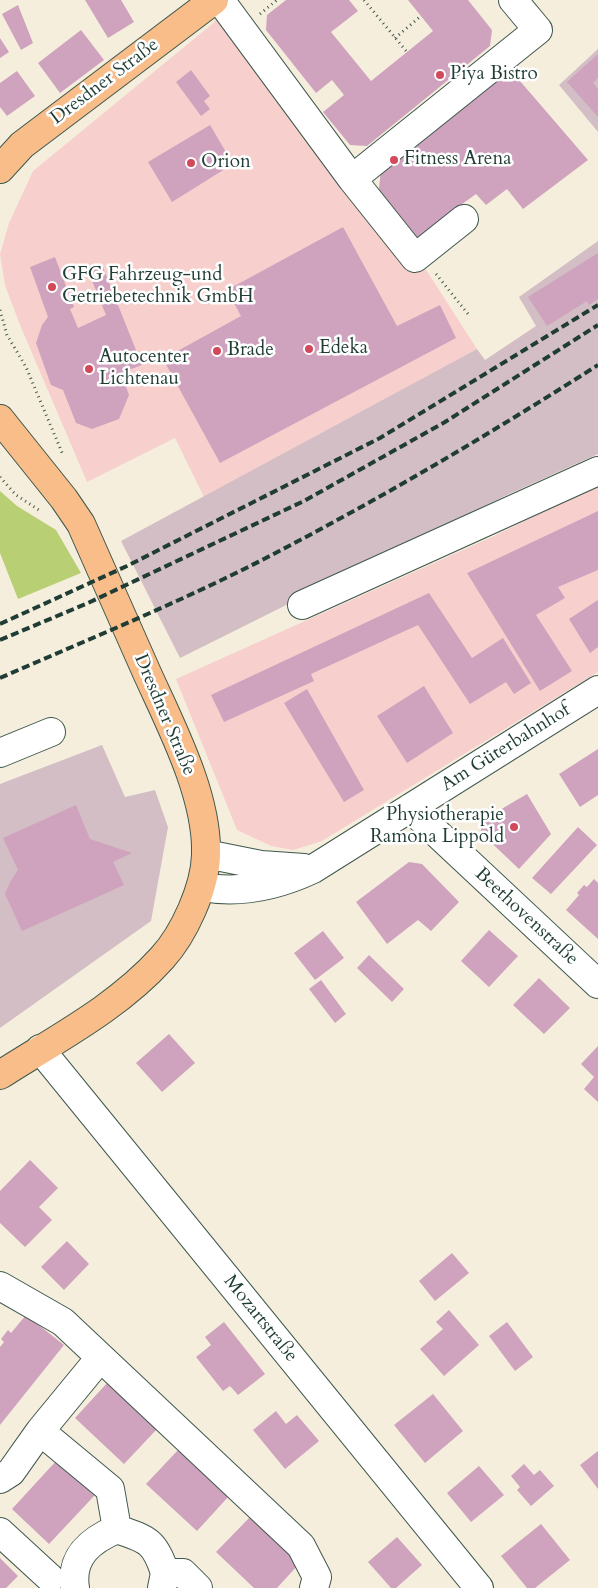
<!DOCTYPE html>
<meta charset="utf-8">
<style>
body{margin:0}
canvas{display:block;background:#f5eedd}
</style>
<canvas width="598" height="1588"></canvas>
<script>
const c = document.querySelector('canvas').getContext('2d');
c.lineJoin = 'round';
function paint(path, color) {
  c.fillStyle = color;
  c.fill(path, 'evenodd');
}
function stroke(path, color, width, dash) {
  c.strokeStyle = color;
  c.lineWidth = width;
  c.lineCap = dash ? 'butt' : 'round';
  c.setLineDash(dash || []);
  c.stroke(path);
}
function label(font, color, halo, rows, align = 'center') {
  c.font = font + ' Cardo,serif';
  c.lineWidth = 5;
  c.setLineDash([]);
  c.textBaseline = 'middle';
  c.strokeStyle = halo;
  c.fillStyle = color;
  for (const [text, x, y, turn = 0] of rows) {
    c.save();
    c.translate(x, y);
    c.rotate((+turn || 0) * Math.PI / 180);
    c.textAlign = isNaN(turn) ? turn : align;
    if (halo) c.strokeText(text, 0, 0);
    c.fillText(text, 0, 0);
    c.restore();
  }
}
paint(new Path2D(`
 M232,2L414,251L477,349L204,497L175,438L87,482L20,325L5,285L0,254L9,223L33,171L211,25Z
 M598,485V672L322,841L293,850L271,846L237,830L176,679L494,536Z`), '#f7d0ce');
paint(new Path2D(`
 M598,49V132L559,85Z
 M598,241V454L507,495L180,658L121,541L477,349L485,360L536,326L519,297Z
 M102,745L125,797L155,790L168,827L151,921L0,1028V784Z`), '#d2bec4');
paint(new Path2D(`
 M0,491L17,506L56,530L81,573L18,599L0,553Z`), '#b8cf73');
paint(new Path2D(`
 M85,0H121L134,22L108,38Z
 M286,0H349L358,11L331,32L371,81L433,31L408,0H468L492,30L490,46L367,146L350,145L323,112L344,95L332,80L316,93L266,30L267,15Z
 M18,5L33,43L21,50L2,14Z
 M81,30L104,60L60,93L38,63Z
 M0,38L9,52L0,58Z
 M598,54V78L593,83L598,89V117L567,82Z
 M191,70L210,96L204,101L210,109L201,116L176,82Z
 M17,71L35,96L7,116L0,107V83Z
 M497,78L520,81L588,160L523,209L507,189L486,205L476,194L454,210L418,247L378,197L381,170Z
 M210,125L233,164L172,202L148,162Z
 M343,227L397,326L440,305L456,338L220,463L163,359L241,316L227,290Z
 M598,253V299L589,305L587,301L547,326L528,297Z
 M55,257L74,307L70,309L78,328L106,315L88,271L102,265L142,365L121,373L129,395L119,419L92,429L76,423L63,390L51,385L36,343L42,325L48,317L30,267Z
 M598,511V570L558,587L565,598L536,615L572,671L540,691L467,573Z
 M429,593L472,658L503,638L531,683L514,694L506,682L470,704L418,625L311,674L314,681L224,722L211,695Z
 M598,600V647L590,653L569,619Z
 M424,686L453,733L407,763L377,716Z
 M307,689L364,790L344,802L284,703Z
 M598,749V795L580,807L559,774Z
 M527,794L551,834L519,869L481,833V821Z
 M76,805L90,839L132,853L113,862L124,885L22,931L5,894L10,882L18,870L3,838Z
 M578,827L597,845L551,894L532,878Z
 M409,862L422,864L459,902L431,931L418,920L387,944L356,902Z
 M594,879L598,883V939L566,910L579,895L577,893L584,885L587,887Z
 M489,930L518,956L489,987L461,961Z
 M323,931L344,958L315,980L294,953Z
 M369,955L404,989L392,1002L357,968Z
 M539,978L570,1008L544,1034L513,1005Z
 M321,980L346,1014L335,1023L309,989Z
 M169,1034L195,1063L162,1092L136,1063Z
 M598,1046V1102L584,1089L594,1077L581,1064Z
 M30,1160L58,1188L39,1207L52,1220L25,1247L0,1223V1191Z
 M67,1241L89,1264L64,1290L41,1267Z
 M452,1253L469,1273L435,1301L419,1281Z
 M449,1310L479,1345L444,1376L420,1349L443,1329L436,1322Z
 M26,1315L64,1345L0,1425V1347L4,1342L1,1339L8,1330L11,1333Z
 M224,1322L265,1374L238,1395L230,1386L223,1391L196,1357L211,1345L205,1337Z
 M507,1322L533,1357L515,1371L489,1336Z
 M108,1382L158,1428L124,1464L75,1418Z
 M433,1394L463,1431L425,1463L394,1425Z
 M276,1411L286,1424L297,1415L319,1441L285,1469L253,1430Z
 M179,1449L229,1496L197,1531L146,1484Z
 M598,1451V1489L580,1465Z
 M57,1460L95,1495L49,1544L12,1509Z
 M524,1464L534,1475L540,1470L554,1486L531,1506L517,1490L520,1487L511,1476Z
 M479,1466L504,1495L471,1522L447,1493Z
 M250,1517L299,1564L277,1588H254L216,1552Z
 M541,1524L570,1560L535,1588H527L501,1556Z
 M397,1537L422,1565L396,1588H391L368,1562Z
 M0,1558L18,1576L6,1588H0Z`), '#cfa3bd');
const minor = new Path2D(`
 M220,0L352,179L415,258L464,219
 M352,179L538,30L513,0
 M302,605L598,471
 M0,753L51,732
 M410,808L598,984
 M206,854L261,865L304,868
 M202,887C241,894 277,886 313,869L598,690
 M40,1049L479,1588
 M0,1286L63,1322L301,1546L317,1577L314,1588
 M40,1431L110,1489L117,1529
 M0,1479L11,1472L40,1431L100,1358
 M0,1532L50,1578
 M75,1588C70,1556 91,1540 117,1529C147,1539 155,1541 165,1573
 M162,1588L165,1573H183L198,1588`);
const major = new Path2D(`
 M0,169L22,145L214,0
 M0,419L64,499L81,524C103,574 125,623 147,673C171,726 208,796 206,855C205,888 184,934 162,958C117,1008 56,1039 0,1075`);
stroke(minor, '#3f584d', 30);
stroke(major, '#3f584d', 30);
stroke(new Path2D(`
 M364,0L407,52
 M260,14L277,0
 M395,38L421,16
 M436,274L468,314
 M0,310L7,335L26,367L63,455
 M0,477L16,495L39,510`), '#3f584d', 3, [1, 4]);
stroke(minor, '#fff', 28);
stroke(major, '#f8bd88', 28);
stroke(new Path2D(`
 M0,624L127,566L380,438L598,305
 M0,640L88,603L304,501L445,422L598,325
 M0,678C96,636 193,597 285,548C392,492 496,430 598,365`), '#1f3d34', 4, [8, 4]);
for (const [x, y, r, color] of [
 [440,75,5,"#d1495b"],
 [394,160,5,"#d1495b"],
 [191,163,5,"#d1495b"],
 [52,287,5,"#d1495b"],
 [309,349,5,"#d1495b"],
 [217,351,5,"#d1495b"],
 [89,369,5,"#d1495b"],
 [514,827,5,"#d1495b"]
]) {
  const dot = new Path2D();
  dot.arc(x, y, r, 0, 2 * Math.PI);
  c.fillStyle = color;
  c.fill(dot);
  stroke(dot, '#fff', 2);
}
label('19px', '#1f3d34', '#fff', [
 ["Piya Bistro",450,75],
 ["Fitness Arena",404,160],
 ["Orion",201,163],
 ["GFG Fahrzeug-und",62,276],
 ["Getriebetechnik GmbH",62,298],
 ["Edeka",319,349],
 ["Brade",227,351],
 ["Autocenter",99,358],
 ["Lichtenau",99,380],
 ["Physiotherapie",504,816,"right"],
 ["Ramona Lippold",504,838,"right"]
], 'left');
label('19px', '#1f3d34', '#fff', [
 ["Dresdner Straße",105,82,-37],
 ["Dresdner Straße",164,715,67],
 ["Am Güterbahnhof",506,748,-32],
 ["Beethovenstraße",526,917,43],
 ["Mozartstraße",260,1319,51]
]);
</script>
